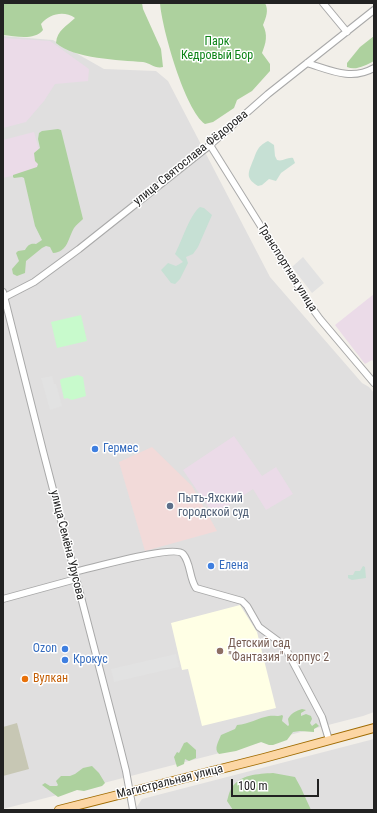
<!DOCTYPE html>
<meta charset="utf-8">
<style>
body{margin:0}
#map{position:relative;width:377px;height:813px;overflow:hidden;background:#f2efe9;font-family:"Roboto Condensed",sans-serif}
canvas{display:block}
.frame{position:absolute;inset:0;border:4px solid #222;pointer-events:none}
.scale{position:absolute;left:231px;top:779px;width:88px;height:18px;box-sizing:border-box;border:2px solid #222;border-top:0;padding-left:5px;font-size:12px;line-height:14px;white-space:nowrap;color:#222;-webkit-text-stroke:3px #fff;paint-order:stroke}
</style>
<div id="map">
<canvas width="377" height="813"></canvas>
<div class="frame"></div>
<div class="scale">100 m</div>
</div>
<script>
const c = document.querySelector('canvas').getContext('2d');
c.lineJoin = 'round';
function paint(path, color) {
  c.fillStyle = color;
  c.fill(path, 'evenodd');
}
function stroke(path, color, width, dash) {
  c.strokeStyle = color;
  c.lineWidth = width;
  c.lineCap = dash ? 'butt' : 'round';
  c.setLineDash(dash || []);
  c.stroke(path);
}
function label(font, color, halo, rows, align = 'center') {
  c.font = font + ' "Roboto Condensed",sans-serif';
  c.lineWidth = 3;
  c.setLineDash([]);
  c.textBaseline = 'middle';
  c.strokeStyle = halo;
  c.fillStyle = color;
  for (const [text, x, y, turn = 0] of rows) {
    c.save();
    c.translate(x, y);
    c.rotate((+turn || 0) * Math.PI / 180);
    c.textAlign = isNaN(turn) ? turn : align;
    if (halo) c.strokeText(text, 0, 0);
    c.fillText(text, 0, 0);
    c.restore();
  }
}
paint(new Path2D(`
 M3,36L53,40L104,69L156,71L168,81L270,277L362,383L369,387L374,393V712L363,716L3,809Z
 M374,739V810H137L136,808L142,799Z`), '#e0dfdf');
paint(new Path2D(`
 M152,447L192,486L217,531L145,551L119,462Z`), '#f2dad9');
paint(new Path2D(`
 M3,38L50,41L89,69L88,81L55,84L44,101L26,122L3,128Z
 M34,132L44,168L3,178V140Z
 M374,294V362L372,360L365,364L335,325Z
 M234,436L262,476L276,467L293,494L266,510L253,489L214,515L183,470Z`), '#ebdbe8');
paint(new Path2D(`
 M240,605L257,632L276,708L202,726L188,669L182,670L171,623Z`), '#ffffe5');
paint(new Path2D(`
 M17,723L29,769L3,776V727Z`), '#c7c7b4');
paint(new Path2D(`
 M3,3H142L143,9L161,49L163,67C155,69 150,63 143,62C119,60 74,59 56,43C57,30 67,26 75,18C64,10 49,14 41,24L43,30C34,41 15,36 3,35Z
 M160,3H265C269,10 266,18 263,25C268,35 266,43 262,53L270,64V71L252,91L237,100L234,108L213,122L205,124C185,110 162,29 160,3Z
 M374,36V61C366,65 356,71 347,67V63L360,47Z
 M58,129L61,130L83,219C80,222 76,225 74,228C68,238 68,252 53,253L50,247L46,246L42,248L26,261L25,273L17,276L13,274L12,269L19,261L16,253L18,251L25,250C28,245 30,243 36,244L42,240L35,226L24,178L22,177L14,178L13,177V175L37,167L38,164L35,161L34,153L40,148L38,139L39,133L42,131Z
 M302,709L306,710L301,713V716L306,714L311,716L312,719L310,723L312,726L316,723L319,726L314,729V732L300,731L293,732L287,740L273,745H269L261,742L236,751L219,754C213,749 219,741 221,735L235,729L237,725C249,724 258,718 269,716C274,715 277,717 282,715L283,716L282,721L288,726L289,725L288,719C291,713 296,711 302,709Z
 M187,742L196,750V758L189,761L185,759L184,764L177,767L174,757L177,752L179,753L184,743Z
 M92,766L99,773L105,783L102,786L84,791L77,790L58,797L42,785L45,783L50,786H57L58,785L56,781L61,776H70L75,774L83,768Z
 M273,773L295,777L301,788L311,810H233L227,801C228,798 229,792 231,789C240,774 258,774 273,773Z`), '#add19e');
paint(new Path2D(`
 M268,141L274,145L275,156L277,160C283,162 287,157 293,158L295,163L281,173L276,181L269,179L262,185L258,186C247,179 247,175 252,163C257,152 256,147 268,141Z
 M200,207L204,208L212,215L198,247L193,254L186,257L188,263L180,279L175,284L171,283L161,270L168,263L176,266L183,262L175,254C181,243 190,214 200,207Z
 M363,566L365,567L366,578L352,580L348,578V575H353L355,571H360Z`), '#c6e0d4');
paint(new Path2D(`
 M81,315L87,341L57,348L51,322Z
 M78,375L83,377L86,396L72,400L67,398L64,399L60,381L61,379Z`), '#c8facc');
paint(new Path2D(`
 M303,257L324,283L312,293L292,267Z
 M52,376L54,384H56L62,406L50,410L41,378Z
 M176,654L179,667L114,682L111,669Z`), '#e2e2e2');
const minor = new Path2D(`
 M323,3L347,32
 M307,63C330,70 351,81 374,68
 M210,145L312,308L320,319L374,383
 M3,292L43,451L120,747L126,771L133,810
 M3,298L34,282L79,249L210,145L268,94L374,10
 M74,572C90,569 174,544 183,554C191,563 189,578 196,588L242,601L247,606L259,627L278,641L287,651L322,717L329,740
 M3,599L76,579`);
const major = new Path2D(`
 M59,810L264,758L374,728`);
stroke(minor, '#a9a9a9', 8);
stroke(major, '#a06b00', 10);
stroke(minor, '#fff', 6);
stroke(major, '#fcd6a4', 8);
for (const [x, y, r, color] of [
 [95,449,4,"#3f7fe0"],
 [170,506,4,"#5c6f8a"],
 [211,566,4,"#3f7fe0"],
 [65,649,4,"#3f7fe0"],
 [220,651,4,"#8d6e63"],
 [65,660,4,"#3f7fe0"],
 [25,679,4,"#e8710a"]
]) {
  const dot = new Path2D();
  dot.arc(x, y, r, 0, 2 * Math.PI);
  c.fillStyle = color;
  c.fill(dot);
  stroke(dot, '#fff', 1.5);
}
label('12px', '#0c8416', '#fff', [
 ["Парк",217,42],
 ["Кедровый Бор",217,56]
]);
label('12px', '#222', '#fff', [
 ["улица Святослава Фёдорова",191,158,-39],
 ["Транспортная улица",287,268,58],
 ["улица Семёна Урусова",67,545,76],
 ["Магистральная улица",170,782,-14]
]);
label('12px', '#366cbe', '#fff', [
 ["Гермес",103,449],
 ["Елена",219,566],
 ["Ozon",57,649,"right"],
 ["Крокус",73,660]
], 'left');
label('12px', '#4e5e75', '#fff', [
 ["Пыть-Яхский",178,499],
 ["городской суд",178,513]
], 'left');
label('12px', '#785e54', '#fff', [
 ["Детский сад",228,644],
 ["\"Фантазия\" корпус 2",228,658]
], 'left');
label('12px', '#c56008', '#fff', [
 ["Вулкан",33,679]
], 'left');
</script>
